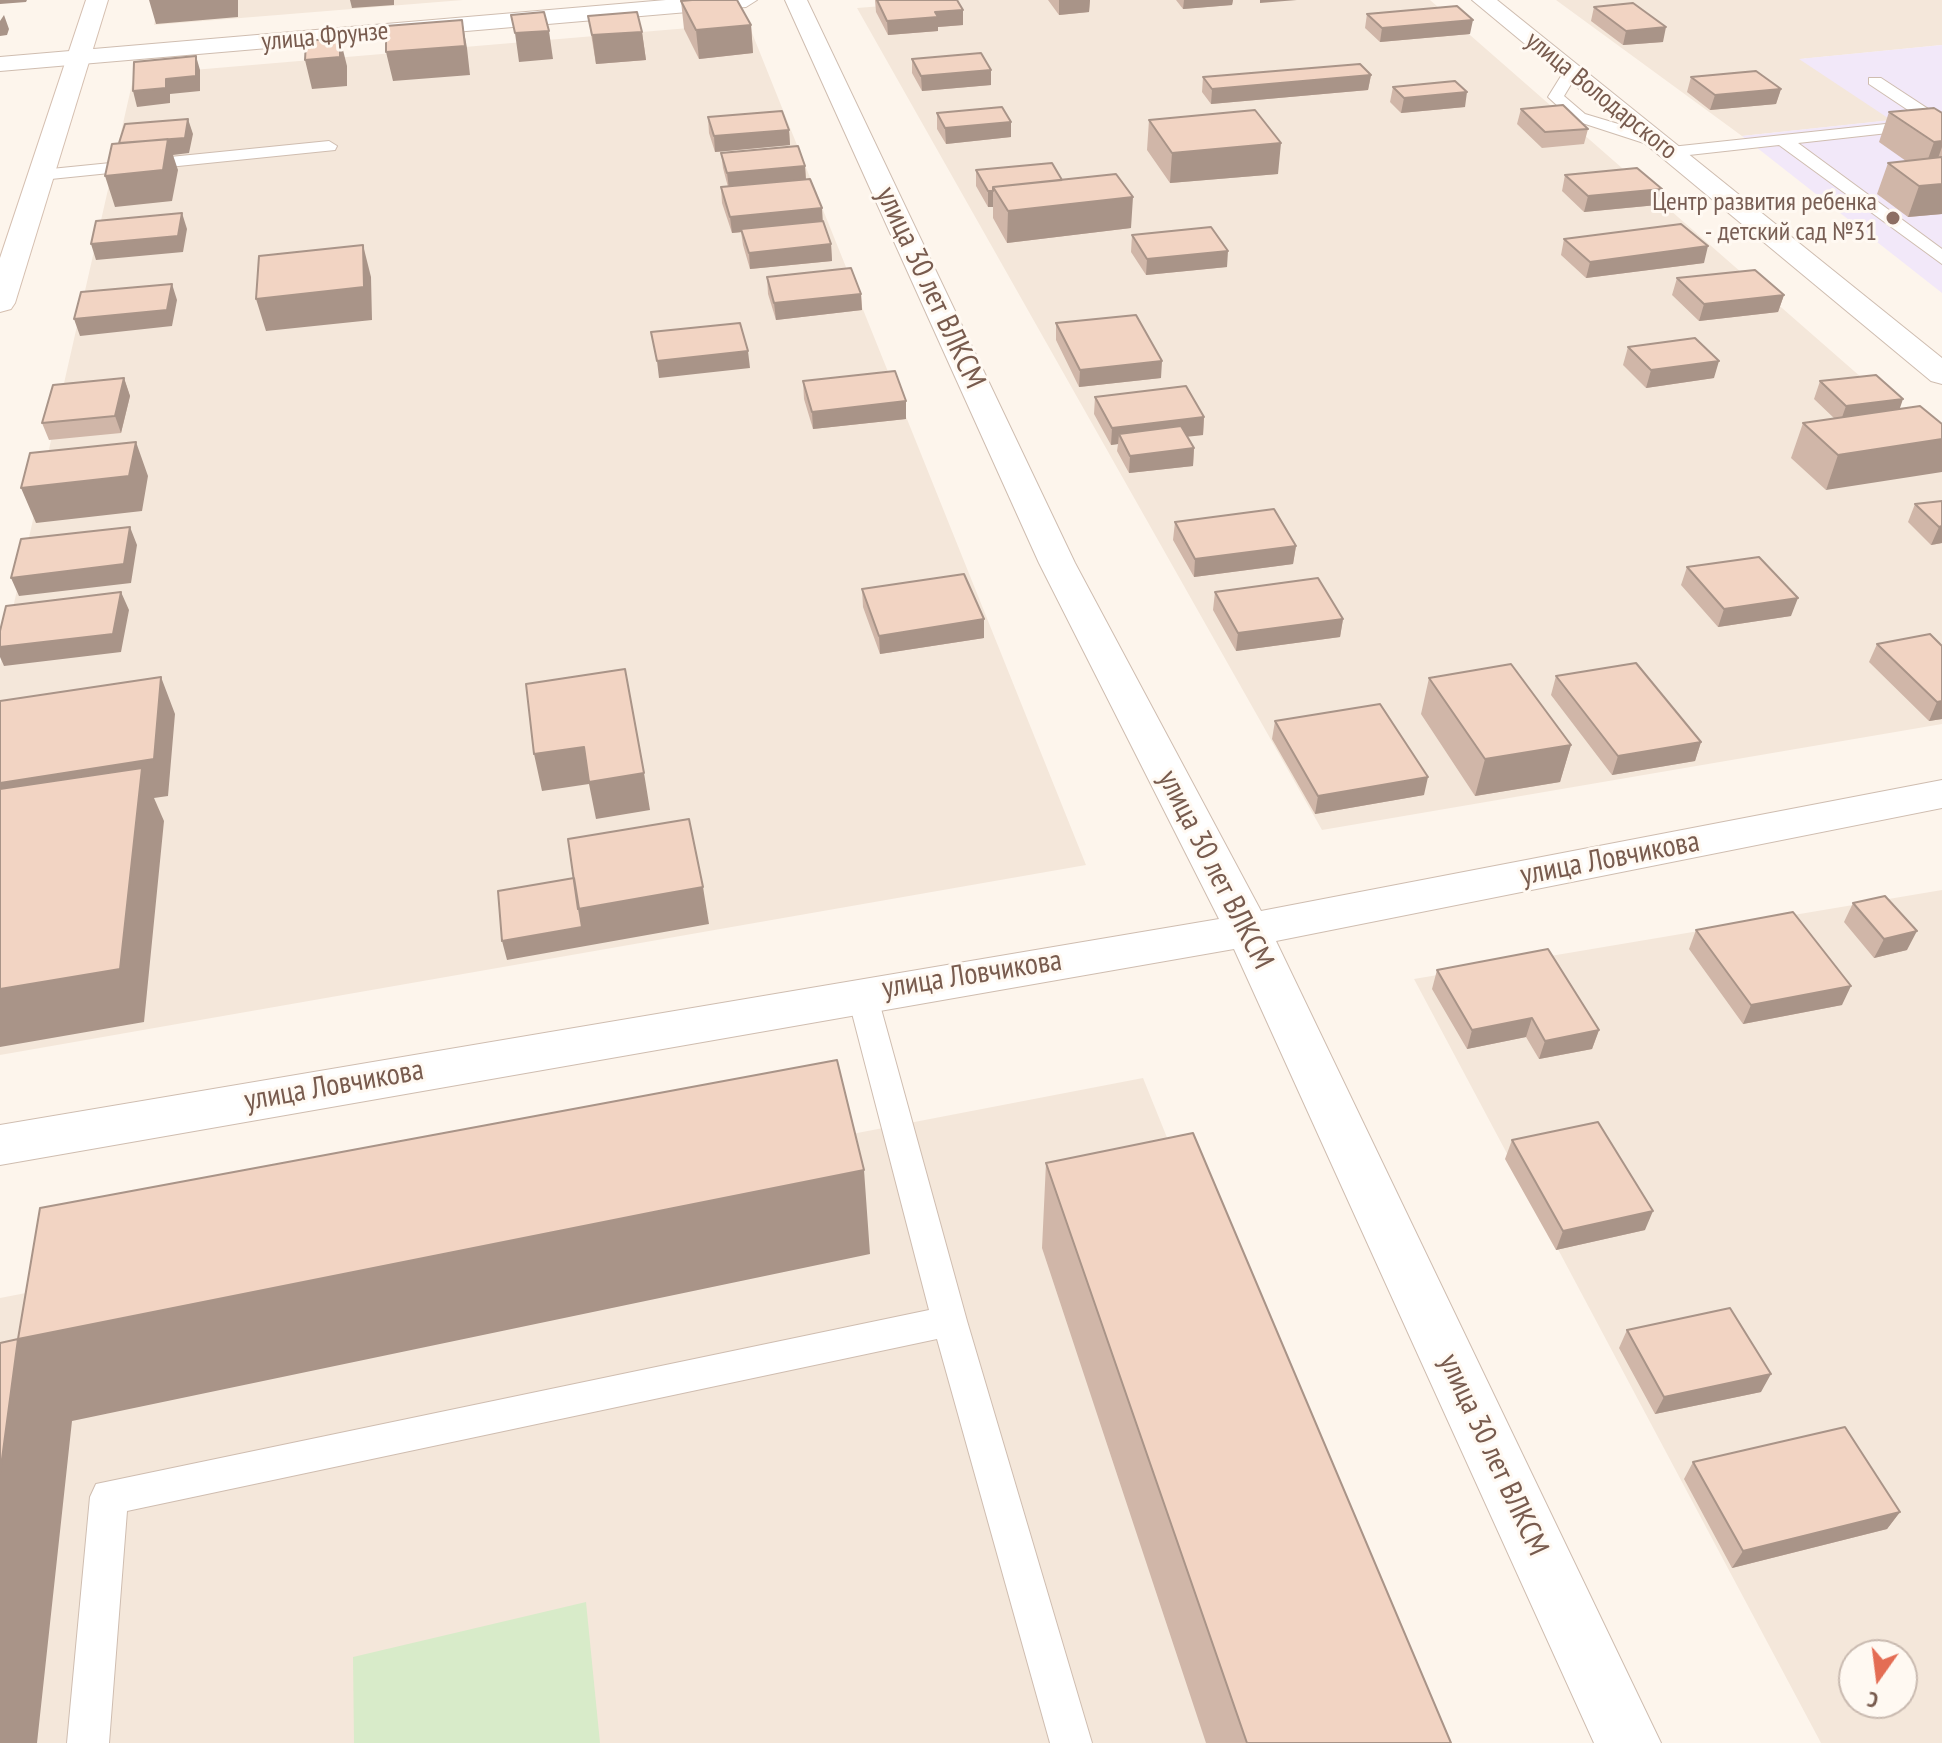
<!DOCTYPE html>
<meta charset="utf-8">
<style>
body{margin:0}
#map{position:relative;width:1942px;height:1743px;overflow:hidden;background:#fdf5ec;font-family:"PT Sans Narrow",sans-serif}
canvas{display:block}
.north{position:absolute;left:1838px;top:1639px;width:80px;height:80px;box-sizing:border-box;background:#fff9f2;border:2px solid #c9bab0;border-radius:50%;rotate:194deg;font-size:22px;font-weight:700;line-height:32px;text-align:center;color:#785b4e}
.north::after{content:'';display:block;margin:auto;width:28px;height:36px;background:#e46d54;clip-path:polygon(50% 0,100% 100%,50% 72%,0 100%)}
</style>
<div id="map">
<canvas width="1942" height="1743"></canvas>
<div class="north">С</div>
</div>
<script>
const c = document.querySelector('canvas').getContext('2d');
c.lineJoin = 'round';
function paint(path, color) {
  c.fillStyle = color;
  c.fill(path, 'evenodd');
}
function stroke(path, color, width, dash) {
  c.strokeStyle = color;
  c.lineWidth = width;
  c.lineCap = dash ? 'butt' : 'round';
  c.setLineDash(dash || []);
  c.stroke(path);
}
function label(font, color, halo, rows, align = 'center') {
  c.font = font + ' "PT Sans Narrow",sans-serif';
  c.lineWidth = 6;
  c.setLineDash([]);
  c.textBaseline = 'middle';
  c.strokeStyle = halo;
  c.fillStyle = color;
  for (const [text, x, y, turn = 0] of rows) {
    c.save();
    c.translate(x, y);
    c.rotate((+turn || 0) * Math.PI / 180);
    c.textAlign = isNaN(turn) ? turn : align;
    if (halo) c.strokeText(text, 0, 0);
    c.fillText(text, 0, 0);
    c.restore();
  }
}
paint(new Path2D(`
 M158,0H463L154,25Z
 M959,0H1430L1942,448V724L1322,830L857,8Z
 M1556,0H1942V45L1801,59L1893,120L1742,136Z
 M748,23L1086,865L0,1055V665L134,75Z
 M1942,890V1743H1821L1414,979ZM1854,1655H1902V1703H1854Z
 M1143,1078L1411,1743H0V1298Z`), '#f4e7da');
paint(new Path2D(`
 M1942,45V293L1742,136L1891,120L1799,59Z`), '#f2e8f9');
paint(new Path2D(`
 M586,1602L600,1743H354L353,1657Z`), '#d8ebc9');
const lane = new Path2D(`
 M1566,68L1579,71L1564,96L1585,114L1665,138V146H1653L1573,120L1548,97Z
 M1869,78H1881L1942,118V127L1798,143L1942,249V264L1779,145L1671,157L1663,152L1671,147L1923,120L1869,84Z
 M329,141L337,146L335,150L41,180L32,175L41,170Z
 M862,983L873,986L877,994L967,1321L1092,1743H1050L937,1339L127,1511L109,1743H67L90,1497L96,1484L929,1310L847,994L851,986Z`);
const street = new Path2D(`
 M666,0H757L746,7L0,71V57Z
 M785,0H807L1075,563L1261,911L1942,780V808L1276,941L1661,1743H1594L1234,949L0,1165V1125L1219,919L1039,563Z
 M1472,0H1497L1942,358V384L1931,381Z`);
const secondary = new Path2D(`
 M86,0H108L15,303L11,309L0,312V258Z`);
stroke(lane, '#cfbdb0', 2);
stroke(street, '#cfbdb0', 2);
stroke(secondary, '#d5bfb0', 2);
paint(lane, '#fff');
paint(street, '#fff');
paint(secondary, '#fff');
paint(new Path2D(`
 M875,0H957L963,10V25L938,27V31L888,35L876,12Z
 M1048,0H1090L1089,12L1059,15Z
 M1176,0H1233L1232,5L1183,9Z
 M681,1L751,25L753,53L699,59L684,29Z
 M1594,7L1663,42L1623,45L1591,21Z
 M1367,14L1470,34L1380,42L1365,28Z
 M588,16L642,32L646,60L596,64Z
 M912,59L991,85L922,91L912,73Z
 M1371,75L1368,90L1211,104L1202,92L1203,77Z
 M1691,77L1781,89L1776,104L1710,110L1687,92Z
 M1393,87L1465,107L1401,113L1390,102Z
 M1521,109L1588,129L1584,144L1542,148L1517,124Z
 M1889,112L1942,113V214L1908,217L1877,194L1888,163L1906,161L1879,142Z
 M937,113L1011,137L946,144L937,129Z
 M708,117L789,130L790,145L715,152L709,133Z
 M1149,120L1278,174L1170,183L1147,150Z
 M721,153L805,166L806,179L831,244L832,261L750,269L743,245L741,232L732,233L722,203L721,187H728L723,168Z
 M976,170L1062,180L1131,228L1007,243L993,218V207H988L976,186Z
 M1565,175L1657,205L1584,212L1562,191Z
 M1132,235L1227,267L1146,275L1131,252Z
 M1564,239L1704,263L1586,278L1561,255Z
 M767,277L861,294L862,310L776,320L768,294Z
 M1677,278L1784,295L1778,312L1699,321L1672,295Z
 M1056,323L1161,378L1079,387L1056,340Z
 M1628,347L1714,378L1646,388L1623,365Z
 M1876,375L1826,490L1791,458L1803,423L1835,419L1814,399L1820,381Z
 M124,378L130,396L121,433L49,440L42,423Z
 M803,381L906,419L813,429L804,399Z
 M1095,397L1204,417L1203,435L1187,436L1194,448L1193,466L1129,473L1117,451L1118,444L1111,445L1094,414Z
 M1942,501V543L1931,545L1908,522L1915,504Z
 M1175,522L1296,546L1293,564L1194,577L1173,540Z
 M1687,567L1791,616L1718,627L1681,585Z
 M862,589L984,619V638L880,654L863,607Z
 M1215,592L1343,619L1340,637L1236,651L1213,610Z
 M1877,644L1942,646V719L1929,721L1869,662Z
 M1556,676L1701,742L1695,761L1612,775L1551,695Z
 M1429,678L1571,745L1560,782L1475,796L1421,714Z
 M1275,721L1424,795L1315,814L1272,739Z
 M1853,903L1907,950L1874,958L1844,922Z
 M1696,930L1842,1005L1743,1024L1689,949Z
 M1437,970L1599,1030L1592,1049L1539,1059L1526,1037L1467,1049L1432,989Z
 M1512,1140L1645,1230L1556,1250L1505,1159Z
 M1046,1163L1451,1743H1206L1042,1248Z
 M1627,1330L1761,1392L1655,1414L1619,1348Z
 M1693,1462L1900,1512L1887,1529L1732,1568L1684,1479Z`), '#d0b6a8');
paint(new Path2D(`
 M0,0H27L26,2L0,4Z
 M149,0H238V17L156,24Z
 M350,0H394V5L352,8Z
 M1059,0H1090L1089,12L1059,15Z
 M1184,0H1233L1232,5L1183,9Z
 M1260,0H1297L1260,3Z
 M963,10V25L938,27V31L888,35L887,21L935,12Z
 M4,15L9,29L7,35L0,36V21Z
 M462,20L467,48L470,75L393,81L386,52Z
 M1473,20L1470,34L1380,42L1382,28Z
 M751,25L753,53L699,59L696,30Z
 M1666,27L1663,42L1623,45L1626,31Z
 M549,31L553,59L519,62L515,33Z
 M642,32L646,60L596,64L592,35Z
 M340,38L347,66V86L312,89L305,60Z
 M196,56L200,70V91L170,94V103L137,107L133,91L166,79Z
 M991,70V85L922,91L921,76Z
 M1371,75L1368,90L1211,104L1212,89Z
 M1781,89L1776,104L1710,110L1715,95Z
 M1467,92L1465,107L1401,113L1404,98Z
 M188,119L193,134L189,153L173,155L178,170L172,201L115,207L105,176L124,159Z
 M1011,122V137L946,144L945,128Z
 M789,130L790,145L715,152L714,136Z
 M1942,141V147L1933,172L1923,173L1934,142Z
 M1281,143L1278,174L1170,183L1172,153Z
 M805,166L806,182L729,189L727,173Z
 M1942,184V214L1908,217L1919,186Z
 M1662,189L1657,205L1584,212L1588,196Z
 M988,191H993V207H988Z
 M1133,197L1131,228L1007,243L1008,211Z
 M822,208L823,224L732,233L730,217Z
 M182,213L187,229L183,252L96,260L91,244Z
 M831,244L832,261L750,269L749,253Z
 M363,245L371,277L372,320L266,331L256,299Z
 M1708,246L1704,263L1586,278L1590,262Z
 M1228,251L1227,267L1146,275L1147,259Z
 M172,284L177,300L172,326L80,336L74,319Z
 M861,294L862,310L776,320L774,303Z
 M1784,295L1778,312L1699,321L1704,304Z
 M748,351L750,368L659,378L657,361Z
 M1162,361L1161,378L1079,387L1080,370Z
 M1719,361L1714,378L1646,388L1651,370Z
 M124,378L130,396L121,433L115,416Z
 M1903,399L1897,417L1840,423L1846,406Z
 M906,401V419L813,429L812,412Z
 M1204,417L1203,435L1124,444L1119,434L1118,444L1111,445L1112,428Z
 M1942,439V472L1826,490L1838,455Z
 M136,442L148,476L142,511L36,523L21,488Z
 M1194,448L1193,466L1129,473L1130,456Z
 M1942,526V543L1931,545L1939,527Z
 M130,527L137,545L131,583L19,596L11,578Z
 M1296,546L1293,564L1194,577L1195,559Z
 M121,592L129,610L121,652L4,666L0,657V647Z
 M1798,598L1791,616L1718,627L1724,609Z
 M984,619V638L880,654L879,636Z
 M1343,619L1340,637L1236,651L1238,633Z
 M161,677L175,714L168,796L154,798L164,821L144,1022L0,1047V783Z
 M1942,701V719L1929,721L1937,702Z
 M1701,742L1695,761L1612,775L1618,756Z
 M1571,745L1560,782L1475,796L1485,759Z
 M584,747L644,773L650,810L596,819L589,784L542,791L534,754Z
 M1428,777L1424,795L1315,814L1318,796Z
 M703,887L709,924L507,960L502,941L578,909Z
 M1917,931L1907,950L1874,958L1884,939Z
 M1851,986L1842,1005L1743,1024L1751,1005Z
 M1532,1018L1526,1037L1467,1049L1472,1030Z
 M1599,1030L1592,1049L1539,1059L1545,1041Z
 M864,1170L870,1254L72,1421L37,1743H0V1474L18,1339Z
 M1653,1211L1645,1230L1556,1250L1563,1231Z
 M1771,1374L1761,1392L1655,1414L1664,1397Z
 M1900,1512L1887,1529L1732,1568L1743,1551Z`), '#a99488');
const building = new Path2D(`
 M692,0H737L751,25L696,30L681,1Z
 M877,0H957L963,10L935,12L938,17L887,21Z
 M1633,3L1666,27L1626,31L1594,7Z
 M1457,6L1473,20L1382,28L1367,14Z
 M544,12L549,31L515,33L511,15Z
 M637,12L642,32L592,35L588,16Z
 M462,20L465,46L386,52V26Z
 M340,38V57L305,60L306,41Z
 M981,53L991,70L921,76L912,59Z
 M196,56V76L166,79V88L133,91L134,62Z
 M1360,64L1371,75L1212,89L1203,77Z
 M1756,71L1781,89L1715,95L1691,77Z
 M1455,81L1467,92L1404,98L1393,87Z
 M1563,105L1588,129L1545,132L1521,109Z
 M1002,107L1011,122L945,128L937,113Z
 M1934,108L1942,113V141L1934,142L1889,112Z
 M1255,110L1281,143L1172,153L1149,120Z
 M782,111L789,130L714,136L708,117Z
 M188,119L185,138L119,143L125,124Z
 M168,139L163,170L105,176L112,144Z
 M798,146L805,166L727,173L721,153Z
 M1942,157V184L1919,186L1888,163Z
 M1052,163L1062,180L993,187V191H988L976,170Z
 M1637,168L1662,189L1588,196L1565,175Z
 M1116,174L1133,197L1008,211L993,187Z
 M810,179L822,208L730,217L721,187Z
 M182,213L178,236L91,244L96,221Z
 M823,221L831,244L749,253L741,229Z
 M1681,224L1708,246L1590,262L1564,239Z
 M1211,227L1228,251L1147,259L1132,235Z
 M363,245L364,287L256,299L259,256Z
 M851,268L861,294L774,303L767,277Z
 M1755,270L1784,295L1704,304L1677,278Z
 M172,284L167,310L74,319L81,292Z
 M1136,315L1162,361L1080,370L1056,323Z
 M740,323L748,351L657,361L651,332Z
 M1695,338L1719,361L1651,370L1628,347Z
 M895,371L906,401L812,412L803,381Z
 M1876,375L1903,399L1846,406L1820,381Z
 M124,378L115,416L42,423L53,385Z
 M1186,386L1204,417L1112,428L1095,397Z
 M1920,406L1942,424V439L1838,455L1803,423Z
 M1181,426L1194,448L1130,456L1119,434Z
 M136,442L129,476L21,488L30,453Z
 M1942,501V526L1939,527L1915,504Z
 M1274,509L1296,546L1195,559L1175,522Z
 M130,527L124,564L11,578L21,539Z
 M1759,557L1798,598L1724,609L1687,567Z
 M964,574L984,619L879,636L862,589Z
 M1318,578L1343,619L1238,633L1215,592Z
 M121,592L113,634L0,647V631L6,606Z
 M1930,634L1942,646V701L1937,702L1877,644Z
 M1636,663L1701,742L1618,756L1556,676Z
 M1511,664L1571,745L1485,759L1429,678Z
 M625,669L644,773L589,782L584,747L534,754L526,684Z
 M161,677L154,759L0,783V701Z
 M1380,704L1428,777L1318,796L1275,721Z
 M142,768L120,969L0,989V789Z
 M689,819L703,887L578,909L568,839Z
 M574,878L582,927L502,941L498,891Z
 M1885,896L1917,931L1884,939L1853,903Z
 M1793,912L1851,986L1751,1005L1696,930Z
 M1548,949L1599,1030L1545,1041L1532,1018L1472,1030L1437,970Z
 M837,1060L864,1170L18,1339L40,1208Z
 M1598,1122L1653,1211L1563,1231L1512,1140Z
 M1193,1133L1451,1743H1247L1046,1163Z
 M1730,1308L1771,1374L1664,1397L1627,1330Z
 M18,1339L0,1474V1343Z
 M1845,1427L1900,1512L1743,1551L1693,1462Z`);
paint(building, '#f2d4c3');
stroke(building, '#a99488', 2);
for (const [x, y, r, color] of [
 [1893,218,8,"#8d6e63"]
]) {
  const dot = new Path2D();
  dot.arc(x, y, r, 0, 2 * Math.PI);
  c.fillStyle = color;
  c.fill(dot);
  stroke(dot, '#fff9f2', 3);
}
label('26px', '#785b4e', '#fff9f2', [
 ["улица Фрунзе",325,37,-5],
 ["улица Володарского",1601,96,39]
]);
label('26px', '#785e54', '#fff9f2', [
 ["Центр развития ребенка",1877,203],
 ["- детский сад №31",1877,233]
], 'right');
label('30px', '#785b4e', '#fff9f2', [
 ["улица 30 лет ВЛКСМ",930,288,65],
 ["улица Ловчикова",1610,859,-11],
 ["улица 30 лет ВЛКСМ",1215,870,63],
 ["улица Ловчикова",972,975,-9],
 ["улица Ловчикова",334,1086,-10],
 ["улица 30 лет ВЛКСМ",1493,1455,65]
]);
</script>
